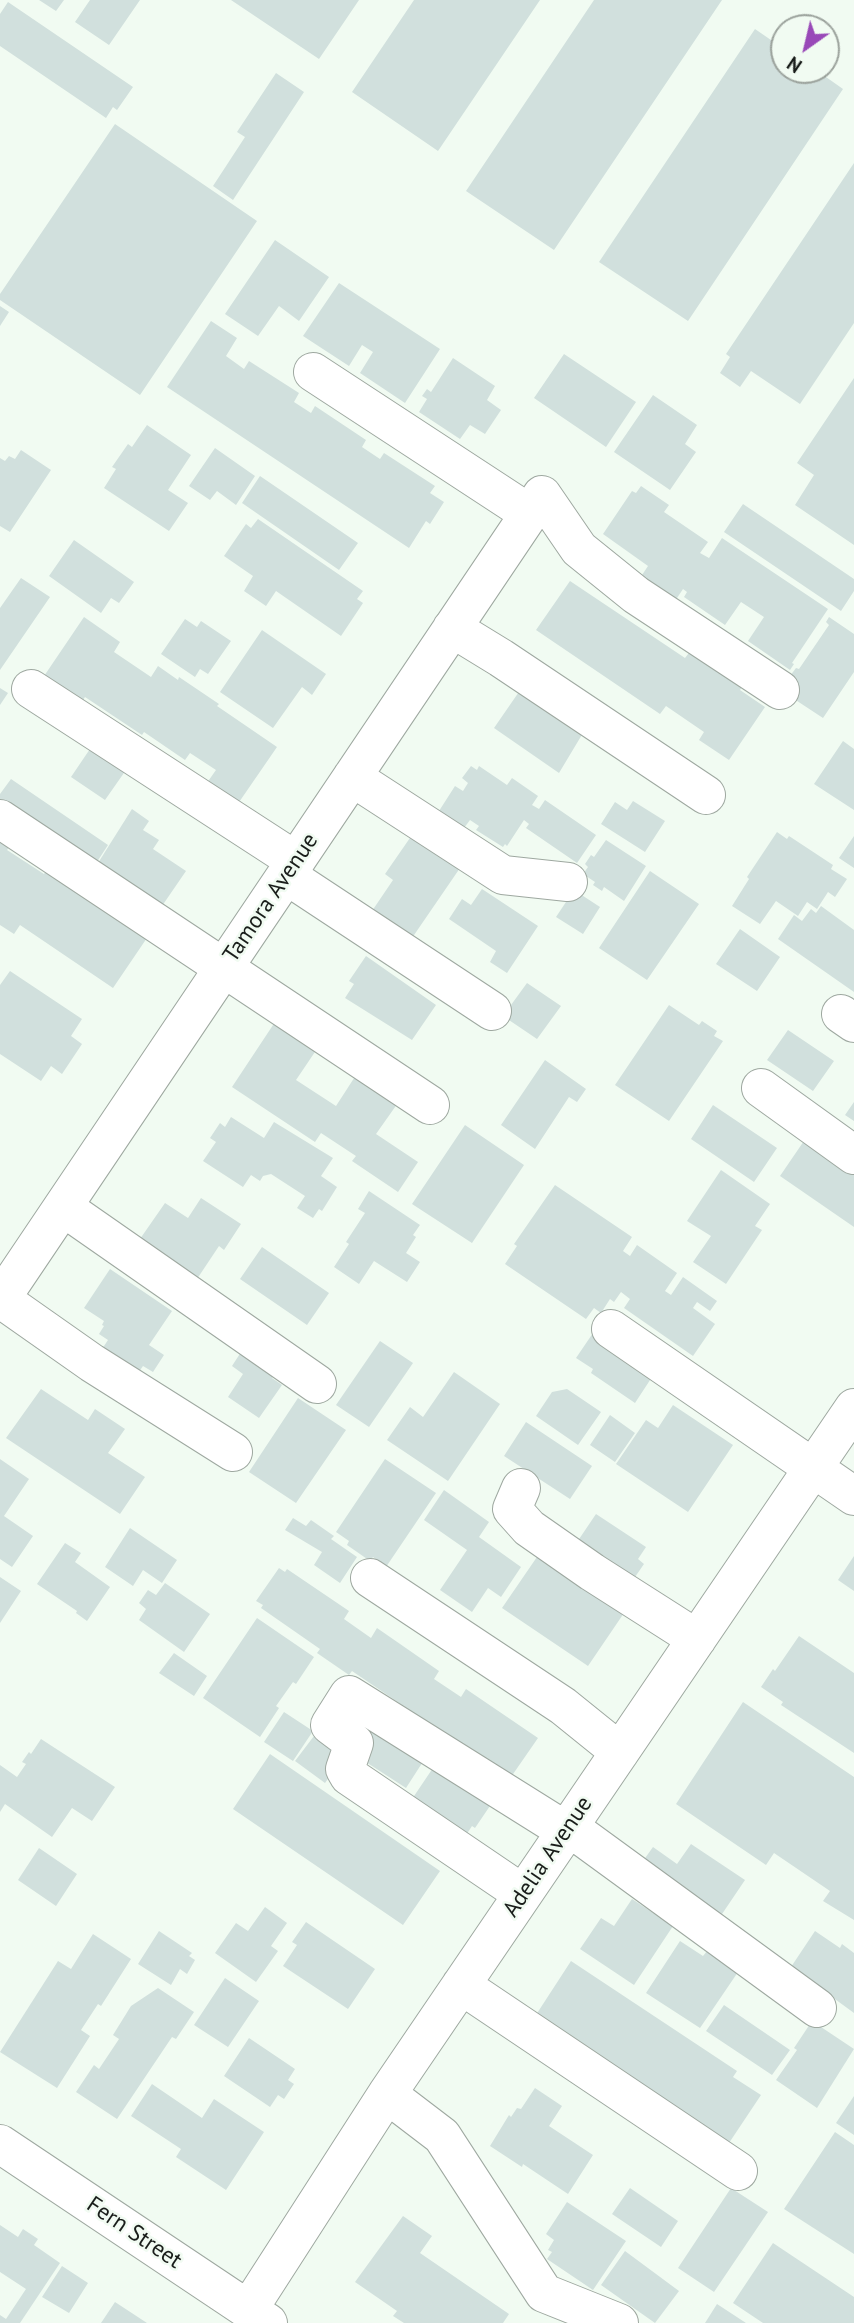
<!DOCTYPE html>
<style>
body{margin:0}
#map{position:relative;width:854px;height:2323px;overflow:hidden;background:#f1fbf2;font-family:"PT Sans",sans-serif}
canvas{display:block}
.north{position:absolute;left:770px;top:14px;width:70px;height:70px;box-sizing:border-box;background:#f1fbf2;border:2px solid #9ba29c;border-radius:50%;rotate:214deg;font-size:19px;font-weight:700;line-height:28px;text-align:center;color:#191d1a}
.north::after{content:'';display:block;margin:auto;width:24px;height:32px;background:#9949b8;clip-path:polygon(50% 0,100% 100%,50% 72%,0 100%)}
</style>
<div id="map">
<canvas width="854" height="2323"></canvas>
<div class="north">N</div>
</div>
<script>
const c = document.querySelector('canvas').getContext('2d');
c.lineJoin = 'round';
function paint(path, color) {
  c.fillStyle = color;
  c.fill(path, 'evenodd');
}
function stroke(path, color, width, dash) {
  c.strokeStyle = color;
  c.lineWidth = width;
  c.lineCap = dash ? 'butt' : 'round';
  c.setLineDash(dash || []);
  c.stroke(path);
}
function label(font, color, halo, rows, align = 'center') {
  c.font = font + ' "PT Sans",sans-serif';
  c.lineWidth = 5;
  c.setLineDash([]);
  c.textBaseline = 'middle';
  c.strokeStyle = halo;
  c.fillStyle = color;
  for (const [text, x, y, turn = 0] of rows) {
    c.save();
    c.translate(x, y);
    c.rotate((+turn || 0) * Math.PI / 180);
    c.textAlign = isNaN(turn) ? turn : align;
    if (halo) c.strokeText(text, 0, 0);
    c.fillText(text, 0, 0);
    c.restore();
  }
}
paint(new Path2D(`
 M39,0H64L56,11Z
 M90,0H140L109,45L75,22Z
 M231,0H359L319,59Z
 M414,0H540L438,151L352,92Z
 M594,0H722L554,250L466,191Z
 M8,2L133,87L117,110L113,107L106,118L0,46V14Z
 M755,29L784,49V70H816L843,89L688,321L599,262Z
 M276,73L304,92L233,200L213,186L245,137L237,132Z
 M115,124L257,221L140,395L0,300V294Z
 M854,163V323L800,404L751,371L740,387L720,373L730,357L726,354Z
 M275,240L329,277L299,321L279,306L258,336L225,314Z
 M339,283L440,349L405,403L360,373L373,352L362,345L349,366L303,336Z
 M0,306L9,312L0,326Z
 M211,321L237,338L226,356L244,369L249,361L299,393L294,402L311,413L315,406L366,440L362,447L380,459L384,453L435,486L430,493L444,502L430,524L426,521L409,548L167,387Z
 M564,354L636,402L606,447L534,398Z
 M453,358L495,386L487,400L501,410L485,434L470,425L460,439L419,412L427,399L422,396L427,389L431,392Z
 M854,378V545L795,505L814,475L797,463Z
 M653,395L697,425L685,444L696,452L670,490L614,452Z
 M147,425L191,455L168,490L188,503L169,531L104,488L116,469L112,467L128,444L132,447Z
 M215,448L255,476L236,505L217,491L210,500L189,486Z
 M21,450L51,470L10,532L0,526V458L5,461L9,456L15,459Z
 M260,476L358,543L339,570L242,503Z
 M641,486L669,505L664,512L708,542L700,553L709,558L722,538L828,609L792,663L794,664L790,670L748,641L764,617L741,602L725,625L684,597L687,592L683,589L671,607L636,584L648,566L603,534L632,491L636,493Z
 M743,504L854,579V591L841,611L724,532Z
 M258,519L363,591L357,599L363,603L341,636L276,591L266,606L244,591L253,576L224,556L246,524L251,528Z
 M74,540L134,582L119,603L111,598L101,613L49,576Z
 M21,578L50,597L0,670V608Z
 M570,581L685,658L695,645L747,680L740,690L765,707L729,760L699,740L704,732L666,706L660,714L536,630Z
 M84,617L120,642L114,652L151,677L158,666L178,680L179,677L219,704L217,706L277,747L235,808L204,787L216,770L190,753L185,760L144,732L142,735L85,697L76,711L38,685Z
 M829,617L854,634V672L823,718L788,695L798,681L790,676L796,668L799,669L829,625L826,622Z
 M185,619L197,627L201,621L231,641L208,674L200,669L195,677L161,654Z
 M262,630L326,674L312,695L302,687L273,728L220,692Z
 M523,686L586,728L559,773L494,728Z
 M0,688L8,693L0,705Z
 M843,741L854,749V810L814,784Z
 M92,746L126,770L105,800L71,777Z
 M471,766L477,770L479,766L507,785L512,778L538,796L532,805L539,809L545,800L596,835L577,863L526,828L529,824L524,820L507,846L505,844L503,847L476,830L479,826L470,820L464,828L439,811L455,786L463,791L468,783L462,778Z
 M11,779L108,845L93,868L0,805V794Z
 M633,801L665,821L645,852L601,824L615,802L627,810Z
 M132,809L149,821L143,830L159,840L153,849L186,871L162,906L98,863Z
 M0,832L14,841L7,850L44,874L51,864L151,932L113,988L20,925L14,934L0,925Z
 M777,832L787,839L789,836L833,865L831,869L847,879L835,897L828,892L817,909L807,902L798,916L776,901L760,924L732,906L749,879L747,877Z
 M412,835L460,868L412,938L372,911L393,880L385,874Z
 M854,836V868L839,858Z
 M606,840L646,866L624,901L604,887L602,891L593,885L595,882L583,874L588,867L585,864L591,855L594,857Z
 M650,871L699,904L647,980L599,948Z
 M482,889L538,926L507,973L490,962L496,951L449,919L462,899L471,905Z
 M574,890L600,907L583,934L556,917Z
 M821,906L854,930V992L778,939L794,915L802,921L811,909L816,913Z
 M740,929L780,957L757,991L716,964Z
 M366,956L436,1005L412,1040L345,998L354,984L349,981Z
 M10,971L82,1019L71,1036L82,1044L62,1074L51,1066L41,1081L0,1054V985Z
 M527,983L561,1006L537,1039L503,1016Z
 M669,1005L699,1025L702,1021L717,1031L714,1036L723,1041L669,1121L615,1085Z
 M277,1019L319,1046L296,1080L336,1106L358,1072L400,1100L376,1134L418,1162L398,1192L352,1161L356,1156L321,1133L315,1142L232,1087Z
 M788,1030L834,1061L813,1091L767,1060Z
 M545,1060L586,1089L577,1102L569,1097L535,1149L501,1125Z
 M854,1102V1121L845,1115Z
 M713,1105L777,1148L754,1182L691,1139Z
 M231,1117L264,1138L274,1122L333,1158L321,1176L337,1187L322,1211L319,1209L313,1218L297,1208L305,1196L271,1174L263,1176L260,1181L251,1175L243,1187L203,1161L216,1142L210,1138L220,1123L225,1127Z
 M465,1125L524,1165L472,1243L412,1204Z
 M808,1135L854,1167V1227L780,1176Z
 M721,1170L770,1204L755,1226L762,1230L726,1284L693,1262L711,1236L687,1221Z
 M555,1185L632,1237L623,1251L630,1256L637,1245L677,1273L665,1291L671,1295L683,1277L717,1301L710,1311L697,1302L693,1308L715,1324L693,1356L624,1308L630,1299L621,1292L614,1302L610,1299L601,1313L594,1308L586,1319L505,1264L517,1246L514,1244Z
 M369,1191L420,1225L413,1235L416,1237L406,1253L420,1262L407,1282L374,1261L359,1284L334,1267L349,1244L346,1242L365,1213L358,1209Z
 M201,1198L241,1224L224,1250L219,1246L191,1288L133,1249L165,1203L188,1218Z
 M262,1247L329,1293L307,1325L240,1279Z
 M110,1269L172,1311L149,1345L164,1355L153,1372L143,1366L132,1382L96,1358L108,1340L99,1334L104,1326L102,1325L104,1321L84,1308Z
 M593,1333L654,1374L635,1403L591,1373L593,1369L576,1358Z
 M380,1341L413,1363L369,1427L336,1405Z
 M243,1349L276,1371L272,1378L282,1385L259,1418L228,1397L243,1374L232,1366Z
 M454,1372L500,1404L448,1481L387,1440L410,1407L423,1417Z
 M41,1389L88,1420L95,1409L125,1429L108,1453L145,1477L120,1514L6,1438Z
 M567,1389L601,1412L578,1445L536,1416L552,1392Z
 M298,1398L346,1430L296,1503L249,1472Z
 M673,1405L733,1445L688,1512L616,1464L646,1420L658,1428Z
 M610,1415L635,1433L615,1462L590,1445Z
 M526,1422L592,1466L570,1499L504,1456Z
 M0,1459L29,1479L4,1516L33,1536L12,1567L0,1559Z
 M385,1459L436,1493L386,1567L373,1557L370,1561L347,1545L349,1541L336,1532Z
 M444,1490L489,1522L479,1537L521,1567L501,1597L488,1588L472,1612L440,1590L467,1550L424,1520Z
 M596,1514L646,1547L638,1559L644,1564L635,1577L571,1551Z
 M293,1518L306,1526L311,1520L334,1536L331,1539L357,1557L340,1583L314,1565L322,1552L285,1530Z
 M130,1528L177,1560L162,1583L143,1570L133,1586L105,1567Z
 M65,1543L81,1553L75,1562L110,1587L87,1621L76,1613L77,1611L37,1584Z
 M539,1554L624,1613L588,1666L502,1608Z
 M854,1556V1591L838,1580Z
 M279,1568L285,1572L287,1569L349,1611L344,1619L371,1638L377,1628L439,1671L434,1679L461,1697L466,1689L538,1738L511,1777L442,1730L438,1736L408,1709L352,1671L349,1675L317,1653L320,1649L261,1608L263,1605L256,1601Z
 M0,1577L21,1591L0,1623Z
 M165,1583L210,1614L184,1652L139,1620L146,1609L139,1603L148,1590L156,1595Z
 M257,1618L314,1657L296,1684L293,1682L276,1706L279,1708L260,1737L203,1698Z
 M799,1636L854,1673V1753L781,1705L783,1702L761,1687L773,1669L775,1671Z
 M174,1653L207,1676L194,1696L159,1673Z
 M743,1702L854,1777V1920L823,1901L830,1891L774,1853L766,1865L676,1804Z
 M284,1712L313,1731L293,1761L264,1742Z
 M364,1716L426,1757L406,1788L352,1753Z
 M317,1732L346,1753L325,1783L295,1761Z
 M41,1739L115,1787L92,1821L72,1808L52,1837L5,1804L0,1812V1765L17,1777L26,1764L22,1762L29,1752L31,1754Z
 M270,1754L440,1871L403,1925L233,1809Z
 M437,1762L494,1800L475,1828L472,1826L462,1841L408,1805Z
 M691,1844L745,1880L720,1917L643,1861L653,1847L677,1864Z
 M39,1848L77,1874L56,1906L18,1880Z
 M632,1899L673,1926L634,1985L580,1949L601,1918L614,1926Z
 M265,1907L287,1923L271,1946L278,1951L256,1982L215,1953L236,1923L248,1931Z
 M306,1922L375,1969L348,2009L283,1966L297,1945L292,1942Z
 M159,1931L192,1953L189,1956L195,1960L187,1974L180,1969L171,1985L138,1964Z
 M815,1931L840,1948L842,1944L854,1953V2013L791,1967Z
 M93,1934L131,1959L101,2006L98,2004L81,2030L90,2036L57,2088L0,2052L58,1961L71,1969Z
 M680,1941L703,1956L707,1951L738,1972L700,2028L646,1993Z
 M571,1961L737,2071L733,2077L761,2095L725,2149L532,2021Z
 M225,1978L259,2001L228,2047L194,2025Z
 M158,1988L194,2012L176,2039L172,2037L117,2119L76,2092L94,2065L99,2069L119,2039L113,2035L131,2006Z
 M724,2005L790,2050L772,2075L706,2031Z
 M812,2021L854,2049L817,2108L776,2080L797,2050L794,2048Z
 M249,2038L295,2069L288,2080L294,2084L284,2099L278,2095L270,2107L224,2076Z
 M152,2084L202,2118L214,2099L264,2132L226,2190L176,2157L181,2149L131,2116Z
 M535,2088L562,2106L549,2126L593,2155L568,2194L523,2164L522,2167L490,2146L509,2115L511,2117L517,2108L521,2109Z
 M854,2096V2135L836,2123Z
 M835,2132L854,2145V2254L784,2209Z
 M630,2188L678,2221L661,2247L612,2214Z
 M731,2188L768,2212L714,2292L678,2268Z
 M567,2202L626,2241L593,2290L547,2259L552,2252L548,2250L554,2240L546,2234Z
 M403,2216L432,2236L420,2253L509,2314L503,2323H404L393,2316L397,2311L355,2282Z
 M0,2225L18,2237L23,2229L38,2239L34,2245L60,2263L20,2323H0V2315L6,2319L26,2289L0,2272Z
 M773,2243L854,2297V2323H763L733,2303Z
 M625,2251L679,2291L655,2323L601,2285Z
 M62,2266L88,2283L69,2313L42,2297Z
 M115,2302L147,2323H101Z
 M717,2304L746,2323H705Z`), '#d1e0dd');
const minor = new Path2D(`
 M313,372L530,514
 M452,628L501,658L706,795
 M31,689L296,861
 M352,777L503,875L568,882
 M0,819L430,1105
 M286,875L492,1011
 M841,1014L854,1023
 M761,1088L854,1155
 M63,1207L317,1384
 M1,1299L92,1363L233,1452
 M0,1300L542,495L579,549L636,595L780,690
 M611,1329L854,1496
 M521,1488L512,1509L529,1528L592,1572L697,1639
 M370,1578L563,1706L620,1752
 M569,1827L817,2008
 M523,1894L349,1776L345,1769L354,1743L330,1725L349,1695L566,1831
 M461,1985L738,2171
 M387,2094L442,2136L544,2293L619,2323
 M0,2144L268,2323
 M248,2310L387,2094L854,1408`);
stroke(minor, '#9ea8a0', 40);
stroke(minor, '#fff', 38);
label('23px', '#191d1a', '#f1fbf2', [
 ["Tamora Avenue",271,898,-56],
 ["Adelia Avenue",548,1857,-56],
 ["Fern Street",134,2233,34]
]);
</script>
